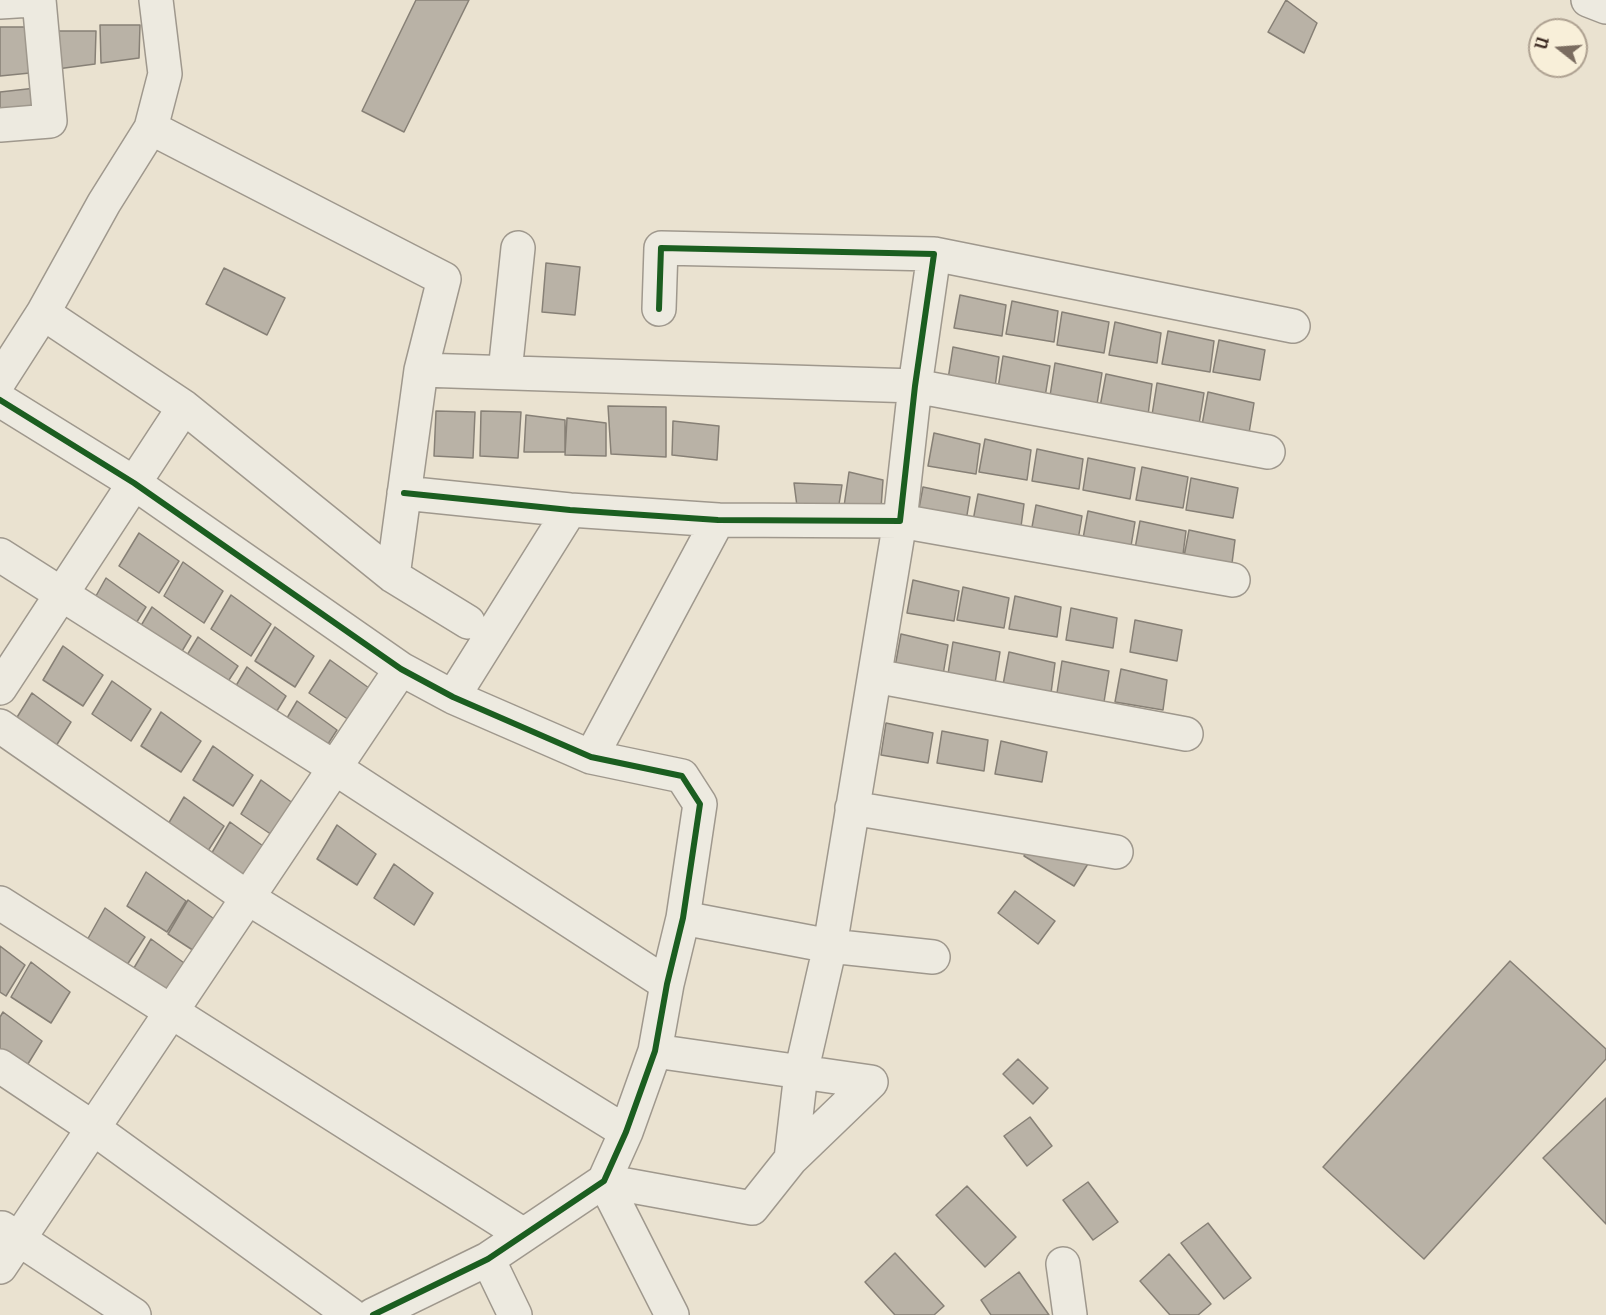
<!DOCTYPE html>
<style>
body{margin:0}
#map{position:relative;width:1606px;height:1315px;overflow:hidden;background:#eae2d0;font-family:"IM FELL French Canon",serif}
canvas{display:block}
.north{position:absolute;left:1528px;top:18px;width:60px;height:60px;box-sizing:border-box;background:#f8efd9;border:2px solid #aea191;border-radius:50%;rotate:287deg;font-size:16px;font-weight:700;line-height:24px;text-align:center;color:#3e2c24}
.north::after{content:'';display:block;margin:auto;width:21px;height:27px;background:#7a6c60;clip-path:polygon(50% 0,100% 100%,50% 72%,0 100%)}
</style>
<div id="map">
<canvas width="1606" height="1315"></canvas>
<div class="north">U</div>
</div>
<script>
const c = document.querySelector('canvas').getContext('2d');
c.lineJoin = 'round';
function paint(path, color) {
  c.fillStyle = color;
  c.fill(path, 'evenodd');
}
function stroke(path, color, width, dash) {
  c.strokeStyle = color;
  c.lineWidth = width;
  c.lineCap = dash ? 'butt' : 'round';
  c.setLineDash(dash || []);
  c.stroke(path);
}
const building = new Path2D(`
 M416,0H469L404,132L362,111Z
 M1286,0L1317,23L1304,53L1268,32Z
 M100,25H140L139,58L101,63Z
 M0,27H29L30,73L0,76Z
 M56,31H96L95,64L57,69Z
 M36,88L37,134L0,140V92Z
 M546,263L580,267L575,315L542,312Z
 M224,268L285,298L267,335L206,304Z
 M960,295L1006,305L1002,336L954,328Z
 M1012,301L1058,311L1054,342L1006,334Z
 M1062,312L1109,322L1104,353L1057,345Z
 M1115,322L1161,333L1157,363L1109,355Z
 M1168,331L1214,341L1210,372L1162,364Z
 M1219,340L1265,350L1260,380L1213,372Z
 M953,347L999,357L995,387L948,379Z
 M1003,356L1050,366L1045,397L998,388Z
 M1055,363L1102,373L1097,404L1050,396Z
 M1106,374L1152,384L1148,415L1100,407Z
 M1157,383L1204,393L1199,424L1152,415Z
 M1208,392L1254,403L1249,433L1202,425Z
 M608,406L666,407V457L611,454Z
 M436,411L475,412L473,458L434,456Z
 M481,411L521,412L518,458L480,456Z
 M526,415L565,420V452H524Z
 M567,418L606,423V456L565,455Z
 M673,421L719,426L717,460L672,455Z
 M934,433L980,444L976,474L928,466Z
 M985,439L1031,450L1027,480L979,472Z
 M1037,449L1083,459L1079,489L1032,481Z
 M1088,458L1135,468L1130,499L1083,490Z
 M1142,467L1188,477L1183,508L1136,500Z
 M849,472L883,480L880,522L842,520Z
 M1191,478L1238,488L1233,518L1186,510Z
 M794,483L842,485L837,517L798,514Z
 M923,487L970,497L965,527L917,519Z
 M978,494L1024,504L1020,534L972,526Z
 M1036,505L1082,516L1077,546L1030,538Z
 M1088,511L1135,522L1130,552L1082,544Z
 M1140,521L1186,531L1182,562L1134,554Z
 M1189,530L1235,540L1231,571L1183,562Z
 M139,533L179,561L159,593L119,566Z
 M183,562L223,591L204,623L164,596Z
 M106,578L146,607L127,638L87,612Z
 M913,580L959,591L954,621L907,613Z
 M963,587L1009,598L1004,628L957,620Z
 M231,595L271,624L251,656L211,629Z
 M1015,596L1061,607L1057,637L1009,629Z
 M152,607L191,636L172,668L132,641Z
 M1071,608L1117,618L1113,648L1066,640Z
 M1135,620L1182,630L1177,661L1130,652Z
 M275,627L314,656L295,687L255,661Z
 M901,634L948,645L943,675L895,667Z
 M198,637L238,666L218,697L178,670Z
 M953,642L1000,652L995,683L948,674Z
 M63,646L103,675L83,706L43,680Z
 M1009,652L1055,663L1051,693L1003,685Z
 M330,660L369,688L349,720L309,693Z
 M1062,661L1109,671L1104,702L1057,693Z
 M247,667L286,696L267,727L227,701Z
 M1121,669L1167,680L1163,710L1115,702Z
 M112,681L151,709L131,741L92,714Z
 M32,693L71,722L51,754L11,727Z
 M297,701L337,730L317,761L277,735Z
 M161,712L201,741L181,772L141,746Z
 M886,723L933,733L928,763L881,755Z
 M942,731L988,740L984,771L937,763Z
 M1001,741L1047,752L1042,782L995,774Z
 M213,746L253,775L233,806L193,780Z
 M261,780L301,809L281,841L241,814Z
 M184,797L224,826L204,857L164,831Z
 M230,822L270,851L250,882L210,856Z
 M337,825L376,854L357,885L317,859Z
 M1040,829L1091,859L1074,886L1024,856Z
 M394,864L433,893L414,925L374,898Z
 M146,872L186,901L167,932L127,906Z
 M1015,891L1055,921L1038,944L998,913Z
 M188,900L228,929L208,960L168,934Z
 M105,908L145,937L125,968L86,942Z
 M151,939L191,968L171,999L131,973Z
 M0,946L25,965L6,996L0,992Z
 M1510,961L1606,1049V1059L1424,1259L1323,1167Z
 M31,962L70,992L51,1023L11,997Z
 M3,1012L42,1041L23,1072L0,1057V1017Z
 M1018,1059L1048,1088L1033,1104L1003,1074Z
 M1606,1098V1224L1543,1158Z
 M1030,1117L1052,1146L1027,1166L1004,1136Z
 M1088,1182L1118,1222L1093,1240L1063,1200Z
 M967,1186L1016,1237L985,1267L936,1215Z
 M1208,1223L1251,1278L1224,1299L1181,1243Z
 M895,1253L944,1306L934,1315H895L865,1282Z
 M1169,1254L1211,1304L1198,1315H1170L1140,1281Z
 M1019,1272L1049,1315H991L981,1300Z`);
paint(building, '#b9b2a6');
stroke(building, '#878076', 1.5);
const minor = new Path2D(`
 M1588,0L1606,7
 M0,2L32,0
 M0,125L50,121L39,0
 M151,128L444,279L421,370L393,576
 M934,254L1293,326
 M43,313L184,407L393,576L468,622
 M421,370L915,386L1268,452
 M505,372L518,248
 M0,380L43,313L104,203L151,128L165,74L156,0
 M0,400L134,483L401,669L453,697L591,757L682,776L700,804L683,918L667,984L655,1051L626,1132L604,1181L488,1259L373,1315
 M404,493L570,510L718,520L900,521L915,386L934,254L661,248L659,309
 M0,555L335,768L667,984
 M875,676L1186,734
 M0,688L184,407
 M453,697L570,510
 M0,726L248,898L626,1132
 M591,757L718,520
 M852,808L1116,852
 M0,903L522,1234
 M683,918L830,946L933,957
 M655,1051L871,1082L791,1159
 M0,1066L93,1128L351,1315
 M604,1181L752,1208L791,1159L801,1073L830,946L900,521L1233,580
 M604,1181L672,1315
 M2,1228L134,1315
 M488,1259L515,1315
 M1063,1264L1070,1315
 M0,1267L401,669`);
stroke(minor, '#9f988d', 36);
stroke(minor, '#edeae0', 33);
stroke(new Path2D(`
 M0,400L134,483L401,669L453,697L591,757L682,776L700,804L683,918L667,984L655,1051L626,1132L604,1181L488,1259L373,1315
 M404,493L570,510L718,520L900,521L915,386L934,254L661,248L659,309`), '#1b5e20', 6);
</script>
